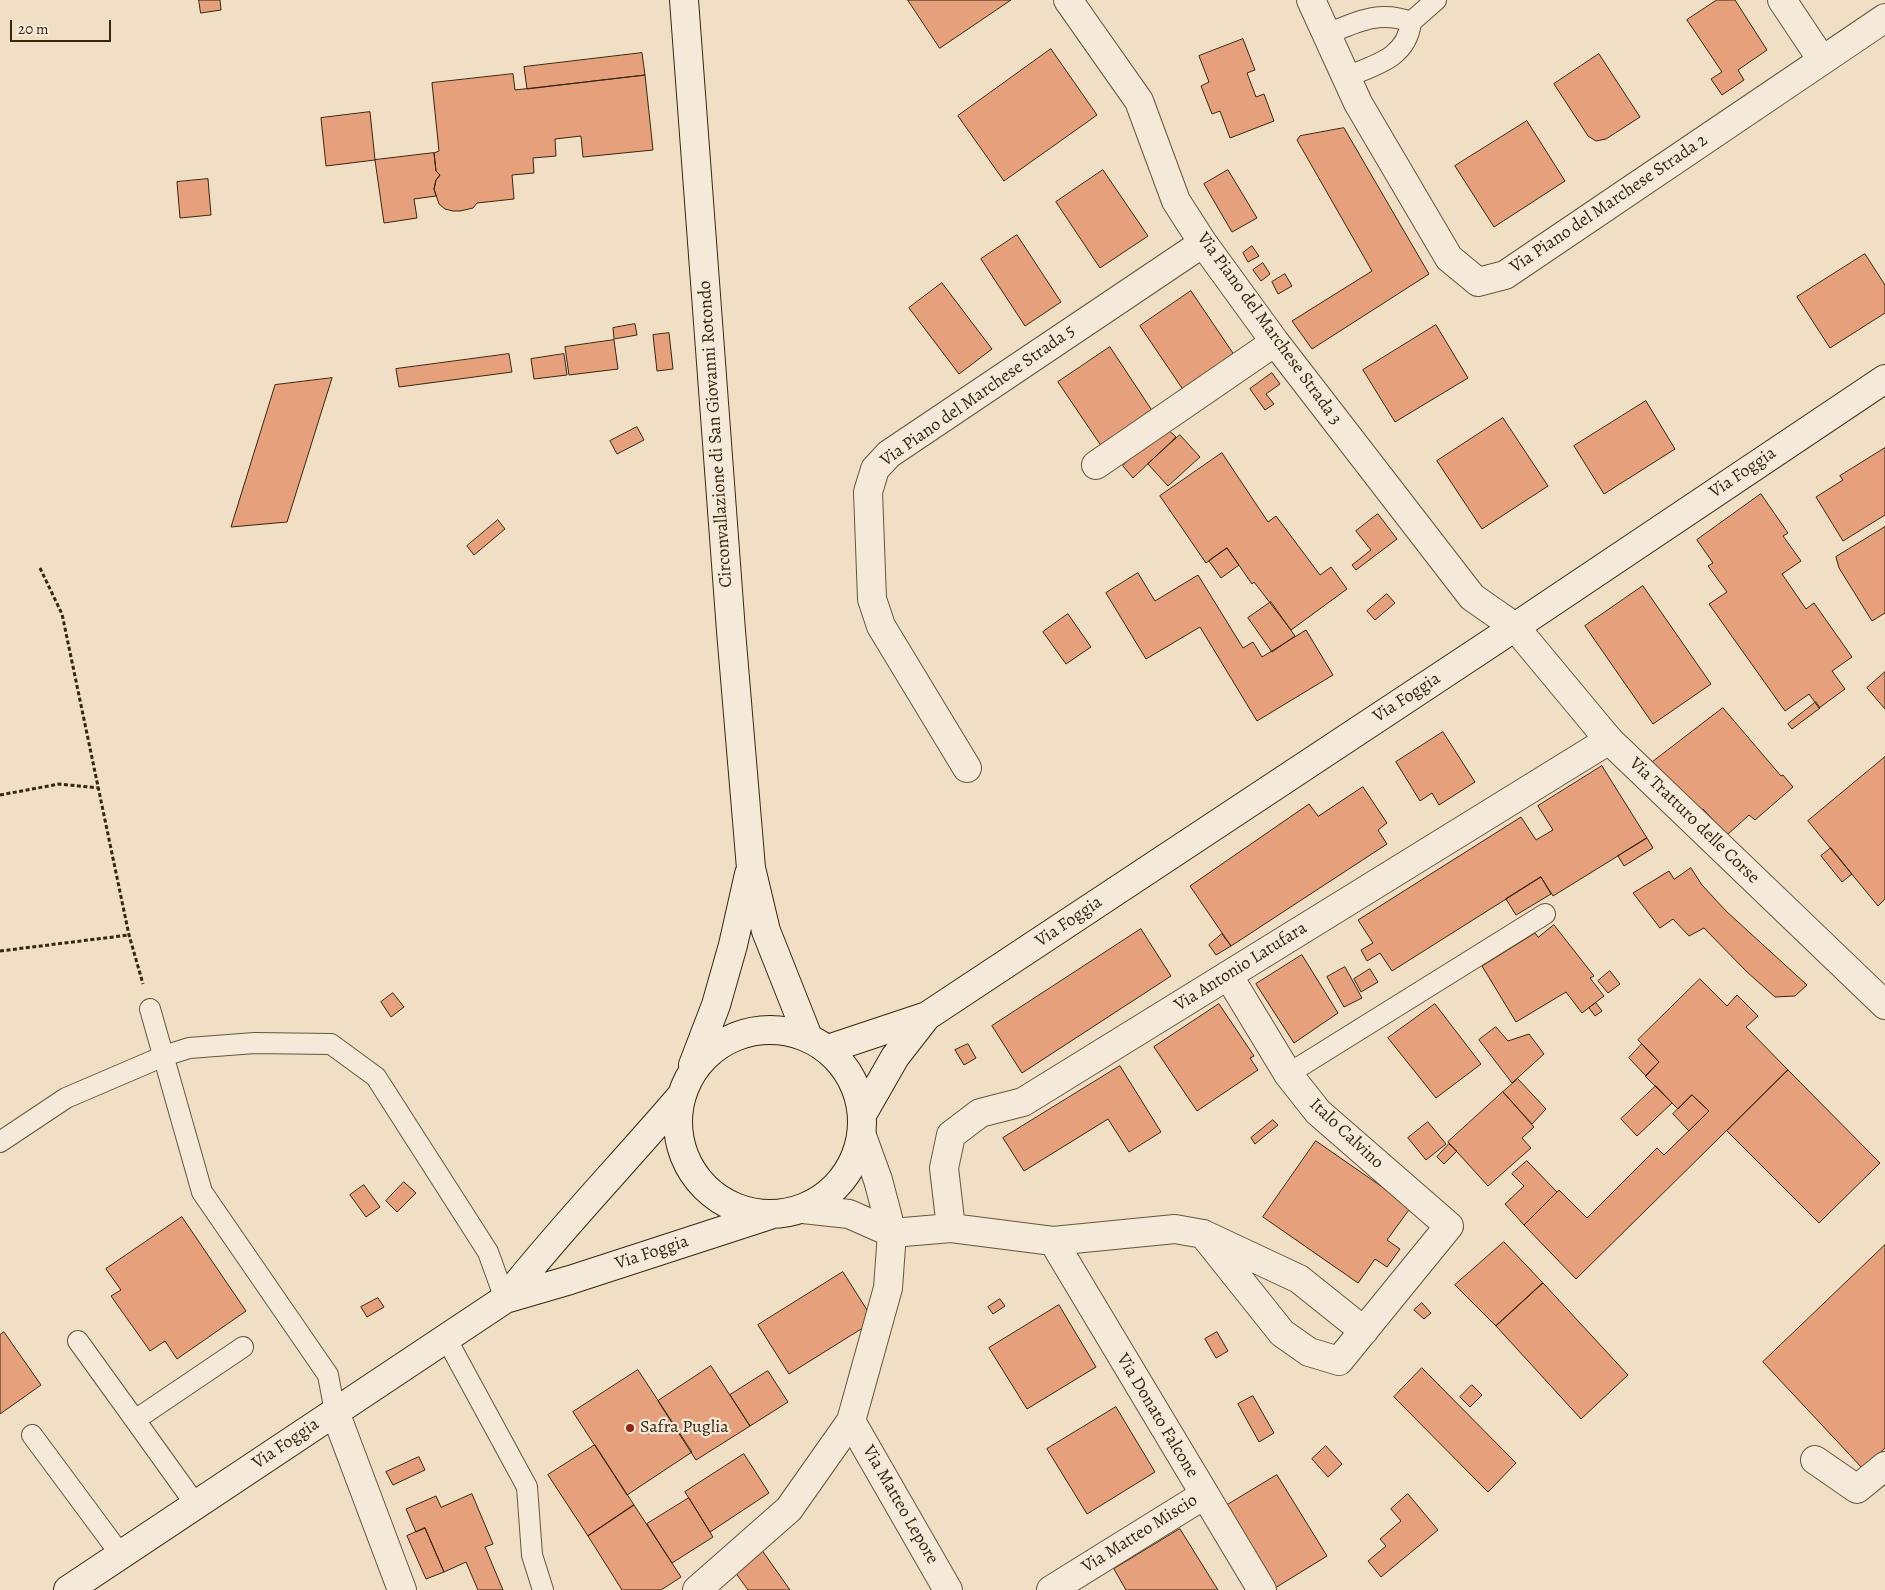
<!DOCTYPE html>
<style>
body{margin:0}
#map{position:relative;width:1885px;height:1590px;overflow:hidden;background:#f0dfc5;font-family:Alegreya,serif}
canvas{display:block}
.scale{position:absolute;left:10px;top:20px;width:101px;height:22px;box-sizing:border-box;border:2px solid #37270f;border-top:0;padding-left:6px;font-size:15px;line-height:18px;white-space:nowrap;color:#37270f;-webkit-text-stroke:4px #f5ead9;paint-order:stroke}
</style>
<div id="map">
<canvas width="1885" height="1590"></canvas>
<div class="scale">20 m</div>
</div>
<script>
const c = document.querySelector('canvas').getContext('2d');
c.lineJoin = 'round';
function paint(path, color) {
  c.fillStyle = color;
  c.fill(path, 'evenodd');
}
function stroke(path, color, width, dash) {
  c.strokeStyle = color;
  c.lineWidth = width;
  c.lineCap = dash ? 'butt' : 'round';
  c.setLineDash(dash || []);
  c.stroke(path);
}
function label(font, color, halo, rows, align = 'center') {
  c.font = font + ' Alegreya,serif';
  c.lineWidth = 4.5;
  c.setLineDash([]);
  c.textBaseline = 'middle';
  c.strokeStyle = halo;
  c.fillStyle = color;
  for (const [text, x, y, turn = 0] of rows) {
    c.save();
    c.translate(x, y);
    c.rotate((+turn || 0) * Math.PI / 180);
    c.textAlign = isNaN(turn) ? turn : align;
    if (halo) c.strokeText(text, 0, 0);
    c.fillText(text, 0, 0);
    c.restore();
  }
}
const building = new Path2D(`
 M199,0H220L221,10L201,13Z
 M908,0H1011L940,48Z
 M1717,0H1735L1767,50L1738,70L1744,80L1722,95L1711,79L1722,72L1687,20Z
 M1243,39L1255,70L1247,73L1256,97L1264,94L1274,121L1230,138L1220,111L1212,114L1201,86L1209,82L1199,56Z
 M1051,49L1097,115L1004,181L958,116Z
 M642,53L645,75L527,89L524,67Z
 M1599,54L1640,117L1606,139L1596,141L1588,136L1554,84Z
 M513,74L515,90L645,75L653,150L583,157L581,136L555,139L556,156L533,158L534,173L512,175L514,199L477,203L473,208L460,211H453L445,209L439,204L434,189L436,180L440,175L436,171L434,153L439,151L432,83Z
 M370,112L375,160L326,166L321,118Z
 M1527,121L1565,181L1494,227L1455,166Z
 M1344,128L1429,274L1312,349L1292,321L1372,271L1297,140L1300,136Z
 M434,153L436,171L440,175L436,180L434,189L436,196L414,199L417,218L384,223L375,160Z
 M1103,170L1148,236L1100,268L1056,202Z
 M1228,170L1257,218L1232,232L1204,184Z
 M208,179L211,215L180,218L177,182Z
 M1017,235L1061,302L1025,326L981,259Z
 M1252,246L1259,256L1248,262L1243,253Z
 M1865,254L1885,285V313L1830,348L1797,297Z
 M1263,263L1270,274L1261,281L1253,270Z
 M1285,274L1292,286L1278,294L1272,282Z
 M942,283L992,349L959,374L909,308Z
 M1191,291L1239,362L1188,397L1140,326Z
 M635,324L637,335L614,339L613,328Z
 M1436,325L1468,378L1395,422L1363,370Z
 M669,333L673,369L657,371L653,335Z
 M614,340L618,369L569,375L565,347Z
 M1110,347L1157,418L1106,453L1058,382Z
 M509,354L512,372L399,387L396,369Z
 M564,354L567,375L534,379L531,359Z
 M1272,373L1280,384L1266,394L1274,404L1265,410L1250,389Z
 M332,378L287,522L231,527L275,385Z
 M1646,401L1675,449L1604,494L1574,446Z
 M1503,418L1548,486L1482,529L1437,461Z
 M1163,425L1176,437L1133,478L1123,466Z
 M637,427L644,440L617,454L610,441Z
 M1180,435L1200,457L1168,486L1148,464Z
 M1885,448V515L1843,541L1816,497L1843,480L1840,476Z
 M1222,453L1268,522L1276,516L1320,575L1331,567L1347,589L1291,630L1254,582L1252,584L1227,548L1206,563L1160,496Z
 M1761,494L1788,533L1783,536L1801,561L1782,574L1806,609L1814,603L1852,657L1832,671L1845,689L1819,708L1809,694L1785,711L1709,604L1727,592L1708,566L1713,563L1697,540Z
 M1378,514L1397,539L1356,570L1352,565L1371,550L1356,531Z
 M498,520L505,529L474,555L467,546Z
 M1885,527V613L1872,621L1839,568L1836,557Z
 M1227,548L1239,565L1221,578L1209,561Z
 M1138,573L1155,601L1198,575L1243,648L1253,642L1262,657L1306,630L1333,675L1257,721L1200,627L1146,659L1106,593Z
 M1643,586L1711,684L1653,724L1585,626Z
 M1387,594L1395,603L1375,620L1367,611Z
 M1271,602L1295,636L1272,652L1248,618Z
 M1068,614L1091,647L1066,664L1043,632Z
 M1885,672V709L1867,688Z
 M1816,702L1820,708L1792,729L1788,724Z
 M1723,708L1781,776L1783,775L1793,787L1755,820L1749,815L1727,835L1703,809L1695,816L1650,764Z
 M1443,732L1475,782L1439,805L1432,793L1420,801L1396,762Z
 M1885,757V899L1878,906L1808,821Z
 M1602,766L1647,838L1553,896L1541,877L1392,971L1380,953L1367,961L1361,950L1373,943L1358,920L1521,817L1536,840L1553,830L1538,806Z
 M1363,787L1387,823L1378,830L1387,844L1231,946L1190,886L1309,804L1318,816Z
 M1647,838L1653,848L1624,866L1618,856Z
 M1831,848L1852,874L1842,882L1821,856Z
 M1691,868L1702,885L1726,911L1807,985L1795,996L1775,997L1747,972L1704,928L1689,936L1673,919L1660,928L1633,893L1669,871L1674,879Z
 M1541,877L1551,894L1516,915L1506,899Z
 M1554,925L1594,976L1590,978L1604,996L1582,1013L1566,992L1516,1022L1482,966L1535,933L1538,937Z
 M1141,929L1171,976L1022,1073L992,1026Z
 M1222,934L1231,946L1216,955L1209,945Z
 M1302,955L1338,1013L1294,1043L1256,984Z
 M1345,967L1362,998L1344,1007L1327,977Z
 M1370,969L1378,982L1361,992L1354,979Z
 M1610,971L1620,984L1608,993L1598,981Z
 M1700,979L1727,1006L1737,995L1758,1016L1746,1027L1788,1070L1576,1279L1524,1225L1559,1190L1587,1218L1657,1148L1664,1155L1709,1111L1692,1095L1678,1109L1645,1076L1659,1062L1638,1040Z
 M393,993L404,1007L391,1017L381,1002Z
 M1596,1003L1602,1011L1595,1016L1589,1008Z
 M1219,1004L1254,1056L1250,1058L1258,1070L1197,1111L1154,1047Z
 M1435,1004L1481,1064L1436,1098L1388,1038Z
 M1496,1027L1508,1041L1529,1034L1544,1054L1512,1083L1479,1040Z
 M968,1044L976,1058L964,1065L955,1050Z
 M1642,1044L1659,1062L1646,1076L1629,1058Z
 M1120,1066L1161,1132L1129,1152L1108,1119L1024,1171L1003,1138Z
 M1788,1070L1880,1163L1819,1223L1727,1131Z
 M1518,1079L1546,1109L1532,1124L1503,1092Z
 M1656,1086L1672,1103L1637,1136L1621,1119Z
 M1503,1092L1534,1127L1522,1138L1531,1148L1488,1186L1448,1142Z
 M1692,1095L1709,1111L1689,1131L1673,1114Z
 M1273,1120L1278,1125L1255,1144L1251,1138Z
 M1428,1122L1446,1144L1426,1160L1408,1138Z
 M1316,1141L1411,1207L1387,1240L1400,1249L1387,1267L1375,1259L1358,1283L1263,1217Z
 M1449,1144L1457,1151L1444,1164L1437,1157Z
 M1527,1161L1557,1192L1524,1225L1505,1204L1524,1186L1512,1174Z
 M404,1182L416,1193L397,1212L386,1201Z
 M364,1185L380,1207L366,1217L350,1195Z
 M182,1217L246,1311L177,1359L165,1341L150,1351L111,1296L121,1290L106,1269Z
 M1504,1242L1543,1283L1496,1326L1455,1285Z
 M1885,1245V1448L1863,1469L1763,1362Z
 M843,1272L874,1321L789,1374L758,1325Z
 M1543,1283L1628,1375L1581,1419L1496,1326Z
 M378,1298L384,1307L367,1317L361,1307Z
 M1000,1299L1005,1306L993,1314L988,1307Z
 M1422,1303L1431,1313L1424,1319L1414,1310Z
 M1059,1305L1096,1367L1027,1409L989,1348Z
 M4,1332L41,1385L0,1414V1335Z
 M1217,1332L1228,1351L1216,1358L1205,1339Z
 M711,1366L750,1426L696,1460L658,1401Z
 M1422,1368L1516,1463L1488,1492L1394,1397Z
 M638,1370L692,1452L627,1495L573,1412Z
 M768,1371L788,1402L750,1426L730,1395Z
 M1472,1385L1482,1395L1470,1407L1460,1397Z
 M1253,1396L1274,1433L1259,1442L1238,1404Z
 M1116,1407L1155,1472L1087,1514L1047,1449Z
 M595,1445L634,1505L588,1536L548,1475Z
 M1326,1446L1342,1464L1328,1477L1312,1459Z
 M744,1454L769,1493L710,1532L685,1492Z
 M419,1457L425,1470L393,1485L386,1472Z
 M1277,1475L1327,1556L1275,1588L1224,1507Z
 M472,1494L493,1544L485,1547L503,1590H478L466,1562L444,1572L425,1528L416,1532L406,1509L436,1496L441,1507Z
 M1408,1494L1438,1530L1381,1577L1368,1561L1386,1546L1380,1539L1401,1521L1391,1509Z
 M689,1498L713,1537L672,1563L647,1524Z
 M634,1505L681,1577L661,1590H622L588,1536Z
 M425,1528L444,1572L426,1579L407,1536Z
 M1180,1529L1218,1590H1126L1114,1569Z
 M759,1546L790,1590H748L735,1572Z`);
paint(building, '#e6a17c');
stroke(building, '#37270f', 1);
const service = new Path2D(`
 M1411,22L1436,0
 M1327,34C1357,22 1379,10 1411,22C1407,58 1375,65 1346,77
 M150,1009L202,1192L328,1375L335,1412
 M1288,1074L1545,914
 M0,1142L66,1098L164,1056L189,1048L255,1043L331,1044L376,1077L488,1252L505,1299
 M446,1338L527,1487L532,1555L543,1590
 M78,1341L135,1420
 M32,1435L121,1555
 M196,1505L135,1420L243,1347`);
const minor = new Path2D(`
 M1068,0L1139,101L1176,201L1203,243L1275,342L1472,597L1515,627
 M1311,0L1358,103L1449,258L1478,282L1505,275L1885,18
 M1782,0L1822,60
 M1096,465L1275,342
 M967,768L881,626L872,599L868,492L875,469L889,454L1203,243
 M803,1209L849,1214L892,1233L951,1228L1053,1241L1175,1229L1203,1234L1299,1279L1364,1331
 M951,1228L944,1168L951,1135L980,1113L1023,1102L1609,740
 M1203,1234L1282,1333L1309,1352L1339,1361L1449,1226L1318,1112L1288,1074L1228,975
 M1053,1241L1262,1590
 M335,1412L402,1590
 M851,1421L948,1590
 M1815,1460L1857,1489L1885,1466
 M697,1590L789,1509L851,1421L888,1288L892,1233L878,1180L862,1136
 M1051,1590L1204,1495`);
const tertiary = new Path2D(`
 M1515,627L1609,740L1885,1005`);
const secondary = new Path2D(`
 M684,0L731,631L751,868L766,931L808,1037
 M678 1122a92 92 0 1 1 184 0a92 92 0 1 1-184 0Z
 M828,1049L927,1016L1515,627L1885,379
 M693,1065L716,1005L733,945L749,874
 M863,1113L895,1057L927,1016
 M505,1299C560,1229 623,1164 681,1096
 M68,1590L505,1299L570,1280L770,1215`);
stroke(service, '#65553c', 22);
stroke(minor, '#65553c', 30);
stroke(tertiary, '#65553c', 30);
stroke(secondary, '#37270f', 30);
stroke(new Path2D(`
 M40,568L62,614L129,935L143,984
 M0,795L59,784L99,788
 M0,951L129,935`), '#37270f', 3, [4, 2.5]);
stroke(service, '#f5ead9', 20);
stroke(minor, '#f5ead9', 28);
stroke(tertiary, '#f5ead9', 28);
stroke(secondary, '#f5ead9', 28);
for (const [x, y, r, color] of [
 [630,1428,5,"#8f2418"]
]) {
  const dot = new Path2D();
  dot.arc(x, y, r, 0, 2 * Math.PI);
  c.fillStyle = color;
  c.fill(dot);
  stroke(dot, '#f5ead9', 2);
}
label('18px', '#37270f', '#f5ead9', [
 ["Via Piano del Marchese Strada 2",1609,204,-34],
 ["Via Piano del Marchese Strada 3",1269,329,54],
 ["Via Piano del Marchese Strada 5",978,396,-35],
 ["Circonvallazione di San Giovanni Rotondo",716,434,-94],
 ["Via Foggia",1743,473,-34],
 ["Via Foggia",1407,698,-33],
 ["Via Tratturo delle Corse",1694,821,44],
 ["Via Foggia",1069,922,-34],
 ["Via Antonio Latufara",1241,967,-32],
 ["Italo Calvino",1346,1134,43],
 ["Via Foggia",652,1253,-18],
 ["Via Donato Falcone",1157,1416,59],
 ["Via Foggia",286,1444,-34],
 ["Via Matteo Lepore",900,1505,60],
 ["Via Matteo Miscio",1140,1534,-32]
]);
label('18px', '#37270f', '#f5ead9', [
 ["Safra Puglia",640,1428]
], 'left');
</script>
